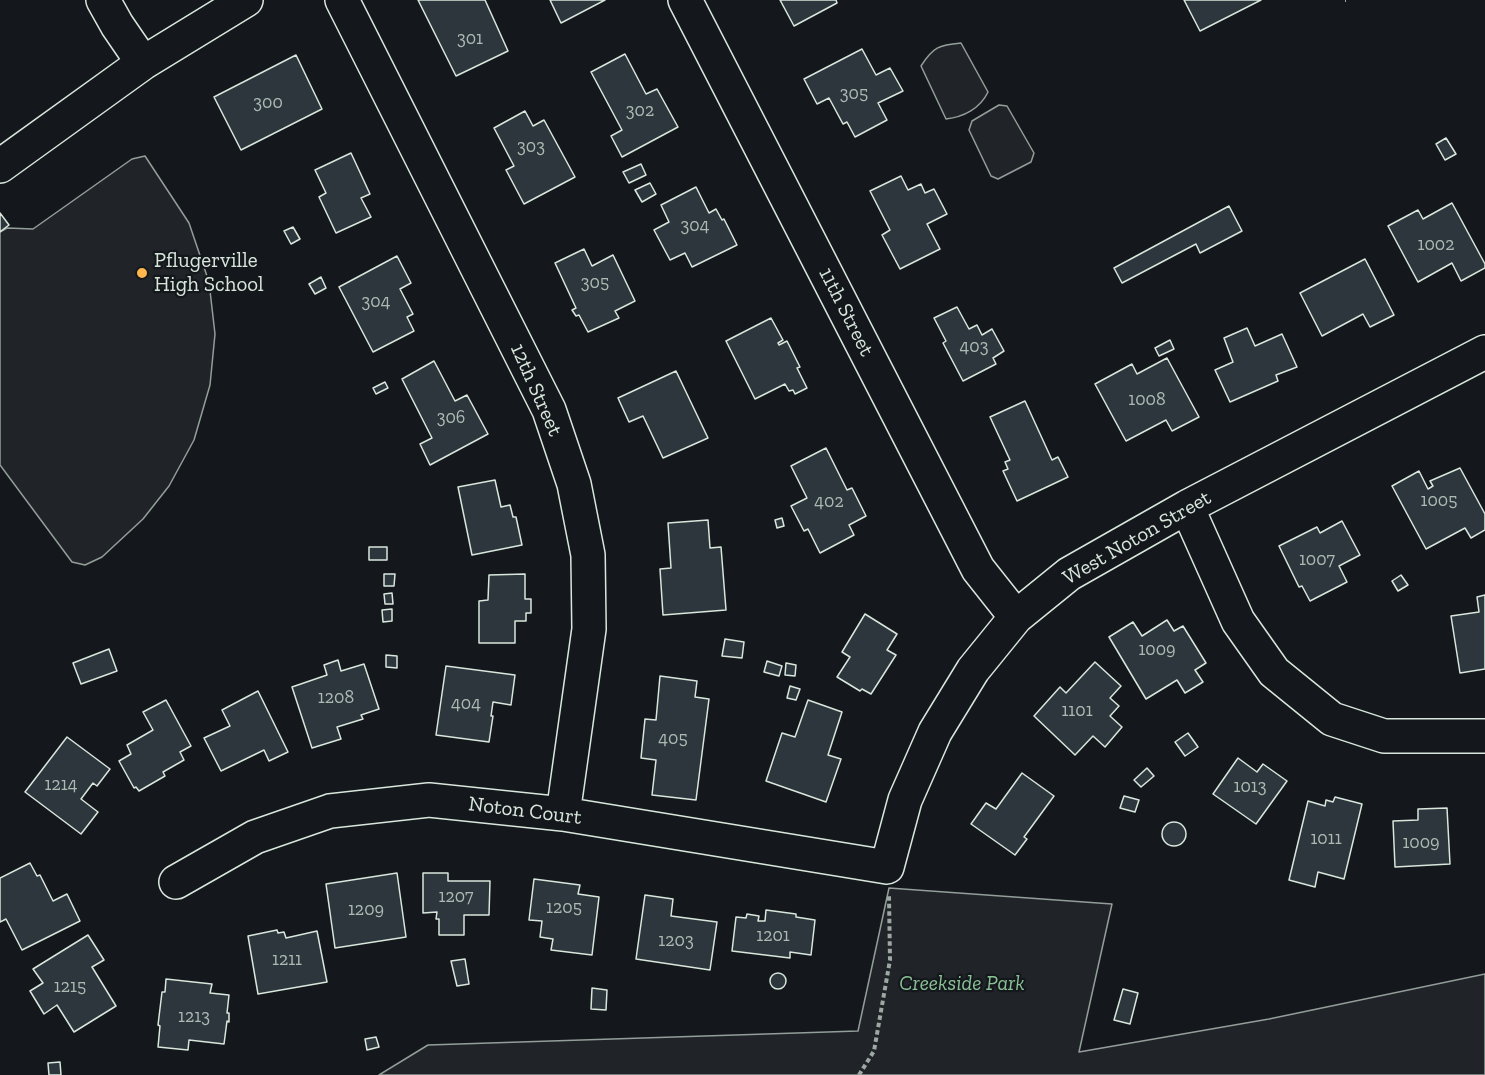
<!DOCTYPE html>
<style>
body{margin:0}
canvas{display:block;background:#14181c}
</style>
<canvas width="1485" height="1075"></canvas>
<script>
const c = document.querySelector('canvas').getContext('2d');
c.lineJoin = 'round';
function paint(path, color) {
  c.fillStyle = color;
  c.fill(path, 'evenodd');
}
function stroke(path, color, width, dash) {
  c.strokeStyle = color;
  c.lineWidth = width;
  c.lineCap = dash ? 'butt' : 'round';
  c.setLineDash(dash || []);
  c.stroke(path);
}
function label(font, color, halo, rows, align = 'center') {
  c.font = font + ' "Zilla Slab",serif';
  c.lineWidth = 4.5;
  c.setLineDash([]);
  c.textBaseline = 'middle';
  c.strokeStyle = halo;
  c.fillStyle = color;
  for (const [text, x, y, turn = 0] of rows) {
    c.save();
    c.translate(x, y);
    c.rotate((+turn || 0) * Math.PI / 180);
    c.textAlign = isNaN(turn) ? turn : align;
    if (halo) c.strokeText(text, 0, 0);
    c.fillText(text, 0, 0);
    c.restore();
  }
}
const green = new Path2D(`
 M961,43L988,92C980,109 963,117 946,119L921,66C933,47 939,45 961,43Z
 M999,105L1007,106L1034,153L1031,162L998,179L991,176L969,130L972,121Z
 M145,156L189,223L209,282L215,334L210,385L194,440L169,486L143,519L102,557L85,565L72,562L0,465V232L7,228L33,229L132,159Z
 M889,888L1112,904L1079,1052L1269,1019L1485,974V1075H379L428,1045L858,1031Z`);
paint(green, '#202428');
stroke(green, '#939e99', 1.5);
const building = new Path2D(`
 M418,0H485L508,51L456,76Z
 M550,0H605L561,23Z
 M780,0H836L837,3L794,26Z
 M1184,0H1261L1200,31Z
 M862,49L876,75L890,68L903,91L878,103L887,120L855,137L847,122L843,124L829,98L817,104L804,79Z
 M625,54L646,94L657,89L678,127L622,157L611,136L622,130L591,72Z
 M296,55L322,109L241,150L214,97Z
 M525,111L533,126L544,120L575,177L524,204L506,170L514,166L494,128Z
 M1446,138L1456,154L1445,160L1436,144Z
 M351,153L370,194L361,198L371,217L336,233L319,197L326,193L315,170Z
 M641,164L646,175L629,183L623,172Z
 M901,176L908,190L921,184L925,193L934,189L947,214L927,224L940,249L900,269L882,235L890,230L870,191Z
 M650,183L656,194L642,202L635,190Z
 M696,187L709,213L716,209L722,220L724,219L737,245L692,267L685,253L670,260L654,230L669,222L661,205Z
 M1452,203L1485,264V268L1461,281L1452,263L1418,282L1388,226L1418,210L1423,219Z
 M1229,206L1242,231L1200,253L1196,244L1122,283L1114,268Z
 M0,213L9,225L0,232Z
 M293,227L300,239L291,244L284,231Z
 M584,249L592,266L613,255L635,301L615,311L619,318L588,332L579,315L576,316L572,310L576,308L555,263Z
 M397,256L411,283L400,289L413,314L407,317L414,331L373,352L339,287Z
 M1365,259L1394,315L1370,327L1363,314L1322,336L1300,293Z
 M321,277L326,288L315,294L309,284Z
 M957,307L969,329L977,325L982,335L992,329L1004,351L993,358L996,364L963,381L943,343L946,341L934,318Z
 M771,318L783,340L778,343L779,345L787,341L800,367L797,368L807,388L795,394L793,390L789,391L785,384L755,399L726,341Z
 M1247,328L1255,346L1282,334L1297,367L1276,375L1278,381L1230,402L1215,370L1233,362L1224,338Z
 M1170,340L1174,349L1159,356L1155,348Z
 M1167,358L1199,417L1172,431L1166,420L1126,441L1095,384L1132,364L1137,374Z
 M434,361L455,401L467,395L488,434L430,465L420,444L432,438L402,379Z
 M676,371L708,438L663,458L643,416L629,422L618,398Z
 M385,382L388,388L376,394L373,388Z
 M1025,401L1052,460L1058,457L1068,477L1017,501L1003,471L1008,469L1005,462L1010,460L990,417Z
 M826,448L847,490L852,488L866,516L849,525L854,535L820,553L808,529L804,531L791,506L807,498L791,466Z
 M1460,468L1485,514V530L1471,538L1465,528L1426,549L1392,486L1419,471L1428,489L1433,486L1430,481Z
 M495,480L501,507L510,505L513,517H516L522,545L472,555L458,487Z
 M782,518L784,526L777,528L775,520Z
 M708,520L710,548L721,547L726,610L663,615L660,569L671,568L668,523Z
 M1342,521L1360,555L1339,566L1347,582L1310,601L1302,586L1299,587L1279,546L1317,527L1320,533Z
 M369,547H387V560H369Z
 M384,574H395L394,586H384Z
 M525,574V599H531V613H526V621H515V643H479V601L488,600L489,575Z
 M1401,575L1408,585L1398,591L1392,581Z
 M392,593L393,604H385L384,594Z
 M1485,595V669L1460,673L1451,616L1479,612L1477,597Z
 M392,609V621L383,622L382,610Z
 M865,614L897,634L887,650L896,655L871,694L862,689L860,691L837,677L850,657L842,652Z
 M1167,620L1174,631L1183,626L1206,663L1195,670L1203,682L1185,693L1177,680L1146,699L1109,637L1133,622L1142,636Z
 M725,639L744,642L742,658L722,656Z
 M109,649L117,671L81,684L73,663Z
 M386,655L397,656V668L386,667Z
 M338,660L341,671L364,664L379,709L361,715L363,719L337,727L341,739L312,748L292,687L327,675L324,665Z
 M767,661L782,666L779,676L764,672Z
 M1095,662L1121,686L1110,698L1119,706L1110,716L1122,727L1105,747L1093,736L1075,755L1034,716L1060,687L1066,693Z
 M786,663L796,665L795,676L785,675Z
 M446,666L515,675L511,705L493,702L491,716H493L489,742L436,735Z
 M660,676L697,681L695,697L709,699L696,800L652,795L656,760L641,758L645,719L656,720Z
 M790,686L800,689L796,700L787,698Z
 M258,691L288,752L269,761L264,750L221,771L204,738L230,726L222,710Z
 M166,700L191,746L180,752L184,760L163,772L165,776L139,791L136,787L134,788L119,761L131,754L127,745L153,730L143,712Z
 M808,700L842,712L828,755L841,759L826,802L766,781L782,733L795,737Z
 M1188,733L1198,747L1185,756L1175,742Z
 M67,737L110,769L97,786L93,783L81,799L98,812L81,834L25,792Z
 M1238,758L1257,772L1263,764L1287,781L1256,824L1213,794Z
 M1147,768L1154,776L1141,787L1134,780Z
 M1022,773L1054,796L1024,837L1027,839L1015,855L971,824L986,803L996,809Z
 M1124,796L1139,800L1135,812L1120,808Z
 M1335,797L1362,804L1344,879L1318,872L1315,887L1289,880L1308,801L1325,806L1326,800L1333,802Z
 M1447,808L1450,864L1395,867L1393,821L1418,820V809Z
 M1162 834a12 12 0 1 1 24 0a12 12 0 1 1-24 0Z
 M30,863L37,876L40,875L53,901L67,894L80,921L22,950L6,919L0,922V878Z
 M397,873L406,937L335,948L326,884Z
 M423,873H448V881H490L489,915H464V935H439V919H436L437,912L423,913Z
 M534,879L580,885L578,894L599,897L592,955L551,950L553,939L540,937L542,921L529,920Z
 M645,895L673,899L671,916L717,922L710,970L636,959Z
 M766,910L796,914V917L815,920L811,955L790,952V958L732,951L736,917L746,918L747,914L759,916L758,921H765Z
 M277,930L278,933L284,932L286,938L317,931L327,982L258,994L248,936Z
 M88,935L104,960L92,967L116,1006L74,1032L57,1005L44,1014L30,991L43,983L33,969Z
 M465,959L469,984L457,986L451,961Z
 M770 981a8 8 0 1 1 16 0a8 8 0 1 1-16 0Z
 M166,979L212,984L210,993L229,995L227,1013H229V1022L227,1021L224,1044L189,1040L188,1050L158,1047L160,1026L158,1025L162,992H165Z
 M592,988L607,990L606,1010L591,1009Z
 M1123,989L1138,993L1130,1024L1114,1020Z
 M376,1037L379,1047L367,1050L365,1039Z
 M60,1062L61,1075H49L48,1063Z`);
paint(building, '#2c363c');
stroke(building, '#d8e6dc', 1.5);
const minor = new Path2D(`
 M103,0L117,25L143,63
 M342,0L549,410L574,484L588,555L589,629L563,814
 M685,0L978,569L1016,617
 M0,166L143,63L246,0
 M1187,507L1238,621L1274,672L1332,719L1384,736H1485
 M176,882L255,837L330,811L429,800L563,814L887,867L905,800L935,732L973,670L1016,617L1069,574L1187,507L1485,352`);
stroke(minor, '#d8e6dc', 36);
stroke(new Path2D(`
 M1345,0H1346
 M859,1075L874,1051L890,960L889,896`), '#9da8a2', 4, [4.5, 3]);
stroke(minor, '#14181c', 33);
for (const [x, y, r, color] of [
 [142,273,6,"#ffb74d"]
]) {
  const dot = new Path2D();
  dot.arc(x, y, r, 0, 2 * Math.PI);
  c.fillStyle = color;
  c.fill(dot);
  stroke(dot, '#14181c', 2);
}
label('18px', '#adbab4', null, [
 ["301",470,39],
 ["305",854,94],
 ["300",268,103],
 ["302",640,111],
 ["303",531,147],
 ["304",695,226],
 ["1002",1436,245],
 ["305",595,283],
 ["304",376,302],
 ["403",974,347],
 ["1008",1147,400],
 ["306",451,418],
 ["1005",1439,501],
 ["402",829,502],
 ["1007",1317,560],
 ["1009",1157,650],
 ["1208",336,698],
 ["404",466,704],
 ["1101",1077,711],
 ["405",673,739],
 ["1214",61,785],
 ["1013",1250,787],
 ["1011",1326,839],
 ["1009",1421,843],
 ["1207",456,897],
 ["1205",564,908],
 ["1209",366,910],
 ["1201",773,936],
 ["1203",676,941],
 ["1211",287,960],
 ["1215",70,987],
 ["1213",194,1017]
]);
label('21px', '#d8e6dc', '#14181c', [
 ["Pflugerville",154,261],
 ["High School",154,285]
], 'left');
label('21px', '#d8e6dc', '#14181c', [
 ["11th Street",846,312,63],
 ["12th Street",536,390,66],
 ["West Noton Street",1137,538,-30],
 ["Noton Court",525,811,7]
]);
label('italic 21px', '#8ac095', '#14181c', [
 ["Creekside Park",962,984]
]);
</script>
